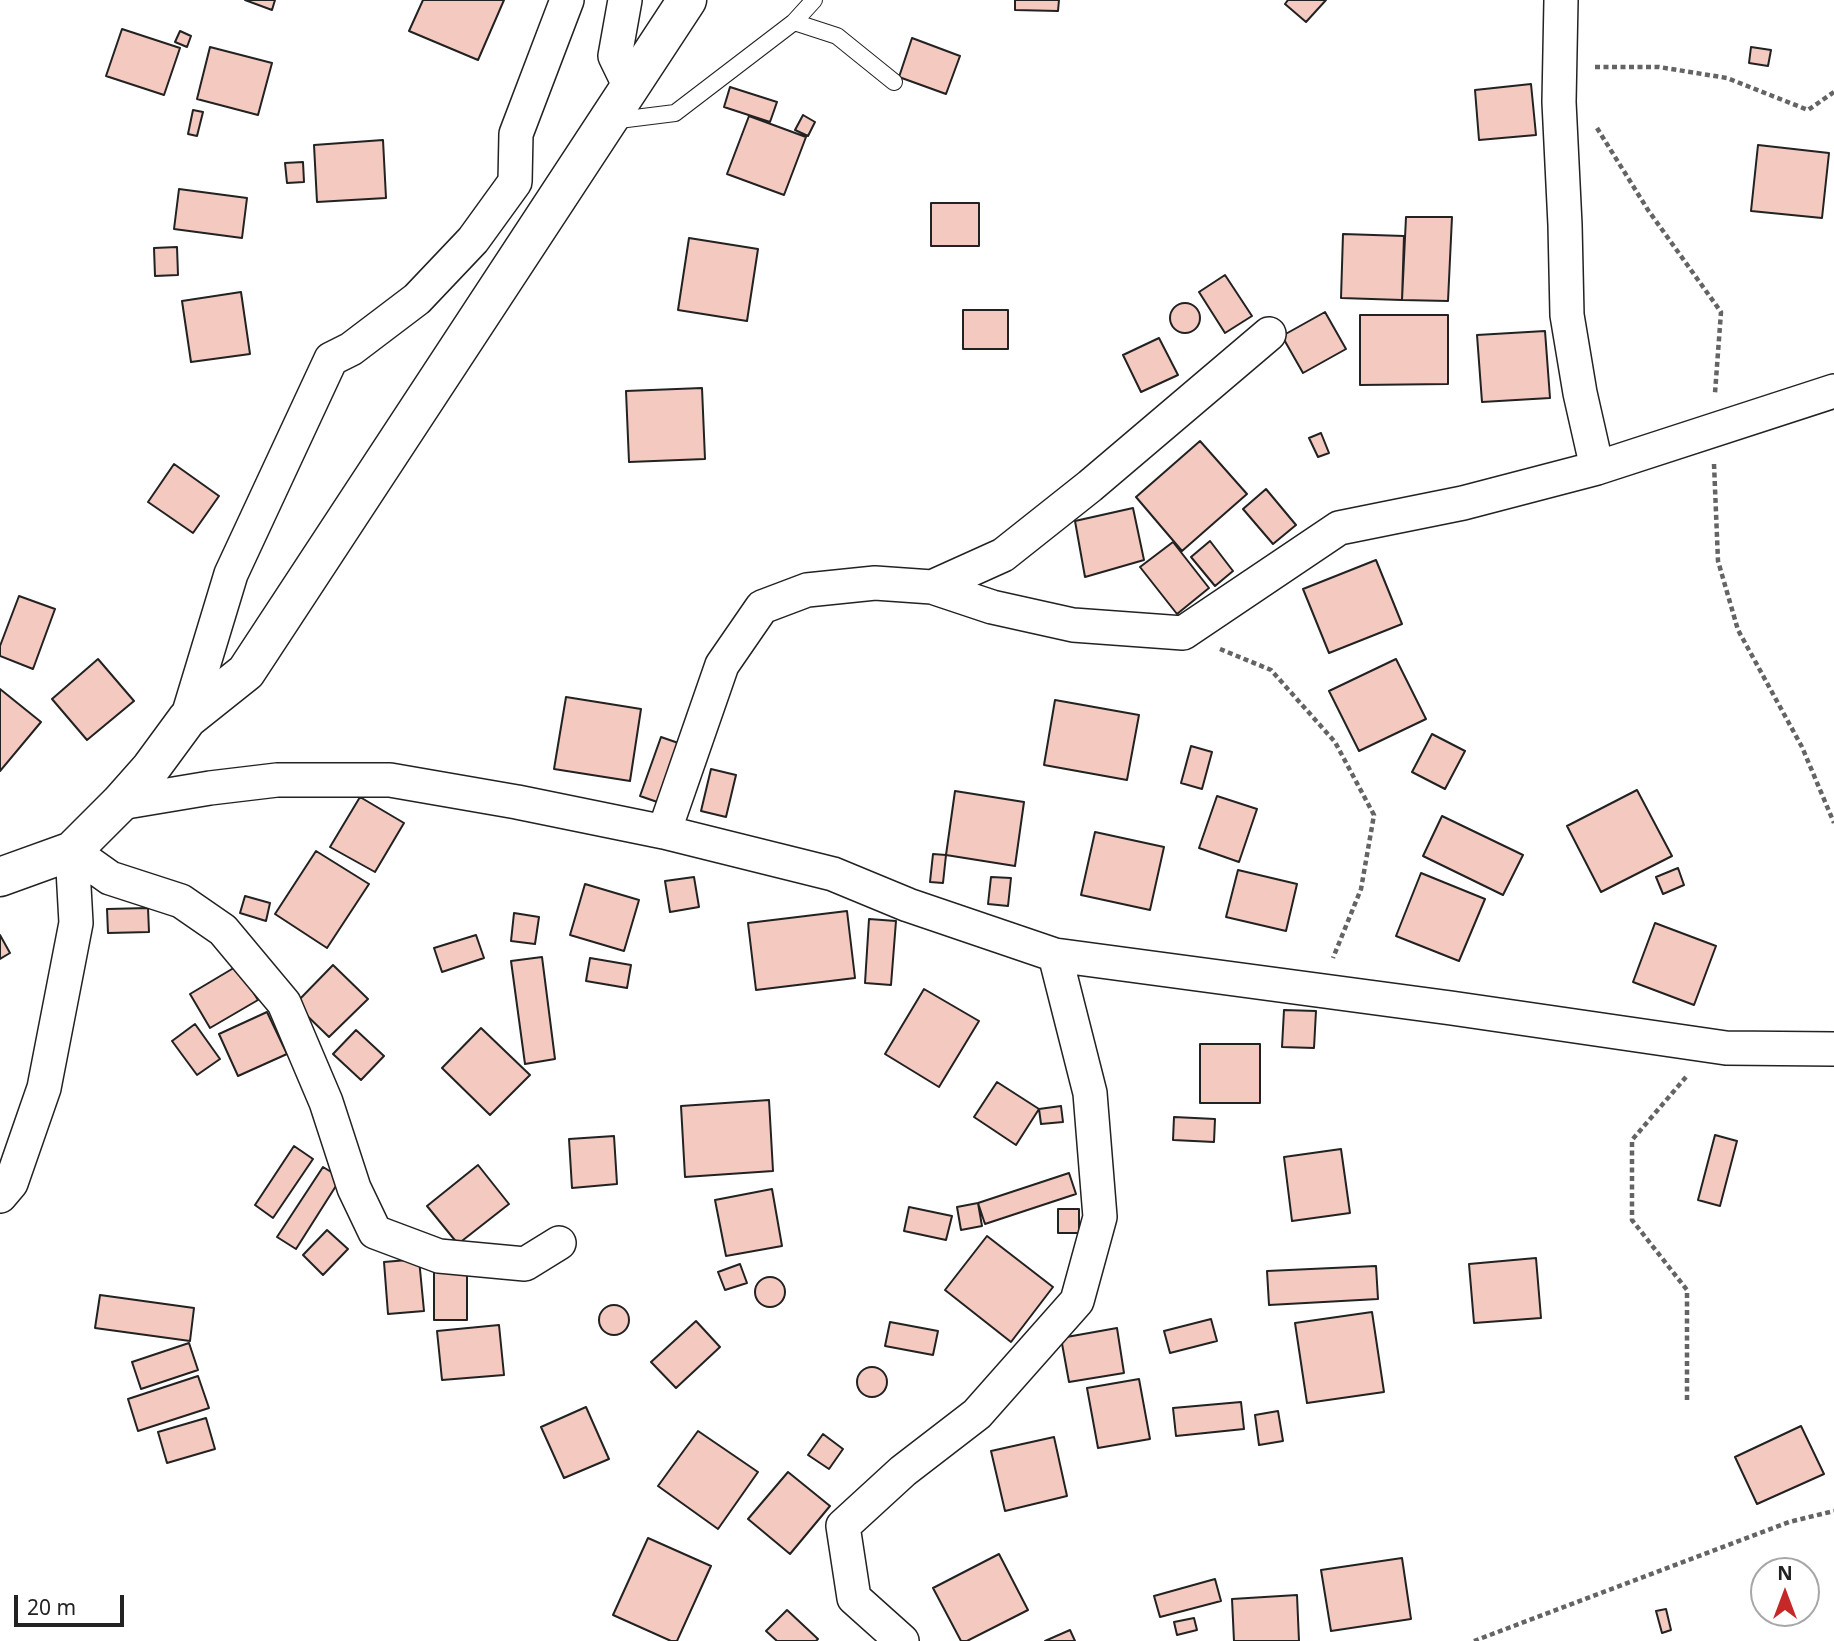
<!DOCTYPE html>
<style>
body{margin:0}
#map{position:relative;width:1834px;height:1641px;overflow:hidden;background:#fff;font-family:"Noto Sans",sans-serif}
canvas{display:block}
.north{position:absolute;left:1750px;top:1557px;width:70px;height:70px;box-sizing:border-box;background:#fff;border:2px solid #a7a7a7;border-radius:50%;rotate:0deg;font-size:19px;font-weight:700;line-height:28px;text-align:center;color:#222}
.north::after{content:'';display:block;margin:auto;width:24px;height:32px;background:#c62828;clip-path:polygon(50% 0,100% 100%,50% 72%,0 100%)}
.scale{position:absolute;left:14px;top:1595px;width:110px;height:32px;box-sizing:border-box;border:4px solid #222;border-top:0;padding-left:9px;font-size:21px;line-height:24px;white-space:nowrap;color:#222;-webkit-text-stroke:5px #fff;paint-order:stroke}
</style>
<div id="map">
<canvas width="1834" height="1641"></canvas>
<div class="north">N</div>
<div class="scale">20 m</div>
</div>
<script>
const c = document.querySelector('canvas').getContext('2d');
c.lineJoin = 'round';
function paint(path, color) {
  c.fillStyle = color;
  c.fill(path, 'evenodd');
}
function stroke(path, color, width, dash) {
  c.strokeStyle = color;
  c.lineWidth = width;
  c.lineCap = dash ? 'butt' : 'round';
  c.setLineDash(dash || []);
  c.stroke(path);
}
const building = new Path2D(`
 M245,0H275L272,10Z
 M423,0H504L478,60L409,31Z
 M1015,0H1059L1058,11L1015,10Z
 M1288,0H1326L1306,22L1285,4Z
 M122,29L180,48L164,95L106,76Z
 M180,31L191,36L187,47L175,42Z
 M912,38L960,56L946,94L899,77Z
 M210,47L272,63L258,115L197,99Z
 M1751,47L1771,50L1768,66L1749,63Z
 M1531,84L1536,135L1479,140L1475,90Z
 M730,87L777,102L770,122L724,107Z
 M193,110L203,112L197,136L188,134Z
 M803,115L815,122L808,136L795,130Z
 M749,116L806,137L784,195L727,174Z
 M383,140L386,198L317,202L314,145Z
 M1758,145L1829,153L1822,218L1751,211Z
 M303,162L304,182L287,183L285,163Z
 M179,189L247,198L242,238L174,229Z
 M931,203H979V246H931Z
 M1406,217H1452L1448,301L1402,300Z
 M1343,234L1404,236L1402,300L1341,298Z
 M689,238L758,249L747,321L678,310Z
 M177,247L178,275L155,276L154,248Z
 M1225,275L1252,316L1225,333L1199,292Z
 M241,292L250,354L191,362L182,301Z
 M1170 318a15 15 0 1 1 30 0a15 15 0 1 1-30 0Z
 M963,310H1008V349H963Z
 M1325,312L1346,349L1303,373L1282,336Z
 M1360,315H1448V384L1360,385Z
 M1545,331L1550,398L1482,402L1477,335Z
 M1159,338L1178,375L1141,392L1123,355Z
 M702,388L705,459L629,462L626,391Z
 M1321,433L1329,453L1318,457L1309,438Z
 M1200,441L1247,494L1182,551L1136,497Z
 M174,464L219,496L193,533L148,502Z
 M1266,489L1296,525L1273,544L1243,509Z
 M1133,508L1144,560L1085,577L1075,521Z
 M1210,541L1233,571L1215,586L1191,557Z
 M1173,542L1209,588L1177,614L1140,567Z
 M1376,560L1402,624L1329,653L1303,589Z
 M19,596L55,609L33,669L0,656V646Z
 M98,659L134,701L87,740L52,699Z
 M1396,659L1426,719L1359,751L1329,691Z
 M0,689L41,722L0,771Z
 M566,697L641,709L630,781L554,769Z
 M1055,700L1139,715L1127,780L1044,765Z
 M1432,734L1465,751L1445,789L1412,772Z
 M661,737L687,746L666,805L640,796Z
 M1191,746L1212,752L1202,789L1181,783Z
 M711,769L736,775L726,817L701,811Z
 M1637,790L1672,856L1601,892L1567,826Z
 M955,791L1024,802L1015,866L946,855Z
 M1217,796L1257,809L1239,862L1199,848Z
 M360,797L404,823L375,872L330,847Z
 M1442,816L1523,855L1503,895L1423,856Z
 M1095,832L1164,847L1150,910L1081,895Z
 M316,851L369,884L327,948L275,914Z
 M933,854L946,855L943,883L930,882Z
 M1678,868L1684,885L1663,894L1656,877Z
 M1238,870L1297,884L1286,931L1226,917Z
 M1421,873L1485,899L1459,961L1396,936Z
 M694,877L699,907L670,912L665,881Z
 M991,877L1011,878L1008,906L988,904Z
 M585,884L639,900L624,951L570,935Z
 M245,896L270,903L266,921L240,913Z
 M148,908L149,932L108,933L107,909Z
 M847,911L855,978L756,990L748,923Z
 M514,913L539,917L535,944L511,941Z
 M869,919L896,921L891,985L865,983Z
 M1655,923L1716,946L1694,1005L1633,982Z
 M0,935L10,953L0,959Z
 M476,935L484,958L442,972L434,948Z
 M542,957L555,1059L525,1064L511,961Z
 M590,958L631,965L627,988L586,981Z
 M333,965L368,999L329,1037L295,1004Z
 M237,966L258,1000L210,1028L190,994Z
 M924,989L979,1021L939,1087L885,1054Z
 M1284,1010L1316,1011L1314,1048L1282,1047Z
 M267,1012L287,1054L238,1076L219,1034Z
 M195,1024L220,1059L197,1075L172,1041Z
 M481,1028L530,1075L490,1115L442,1068Z
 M356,1030L384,1056L361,1080L333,1054Z
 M1200,1044H1260V1103H1200Z
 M997,1082L1039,1109L1016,1145L974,1117Z
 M769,1100L773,1171L685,1177L681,1106Z
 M1061,1106L1063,1122L1041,1124L1039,1109Z
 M1174,1117L1215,1119L1214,1142L1173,1140Z
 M1715,1135L1737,1141L1720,1206L1698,1200Z
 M614,1136L617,1184L572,1188L569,1139Z
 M294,1146L313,1159L273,1218L255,1205Z
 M1341,1149L1350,1213L1292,1221L1284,1157Z
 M478,1165L509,1204L458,1244L427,1206Z
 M323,1167L341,1178L296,1249L277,1237Z
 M1069,1173L1076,1194L985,1224L978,1203Z
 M772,1189L782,1246L726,1256L715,1200Z
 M978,1203L982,1226L961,1230L957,1207Z
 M909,1207L952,1216L946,1240L904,1231Z
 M1058,1209H1079V1233H1058Z
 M327,1230L348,1249L323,1275L303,1255Z
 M987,1236L1053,1287L1011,1342L945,1290Z
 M1536,1258L1541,1318L1474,1323L1469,1264Z
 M419,1259L424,1311L388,1314L384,1262Z
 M740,1264L747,1283L725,1290L718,1272Z
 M1376,1266L1378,1299L1269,1305L1267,1271Z
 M434,1271H467V1320H434Z
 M755 1292a15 15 0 1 1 30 0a15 15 0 1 1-30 0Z
 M100,1295L194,1308L190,1341L95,1328Z
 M599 1320a15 15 0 1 1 30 0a15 15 0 1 1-30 0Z
 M1372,1312L1384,1392L1307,1403L1295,1323Z
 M1211,1319L1217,1341L1170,1353L1164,1331Z
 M696,1321L720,1347L676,1388L651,1362Z
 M890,1322L938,1331L933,1355L885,1346Z
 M499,1325L504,1375L442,1380L437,1331Z
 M1117,1328L1124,1373L1069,1382L1061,1338Z
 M189,1343L198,1370L141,1389L132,1362Z
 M857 1382a15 15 0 1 1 30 0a15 15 0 1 1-30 0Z
 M198,1376L209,1408L138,1431L128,1399Z
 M1139,1379L1150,1439L1098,1448L1087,1388Z
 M1241,1402L1244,1429L1176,1436L1173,1408Z
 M586,1407L609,1459L564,1478L541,1427Z
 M1278,1411L1283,1441L1259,1445L1255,1415Z
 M206,1418L215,1449L167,1463L158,1432Z
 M1801,1426L1824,1474L1757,1504L1735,1457Z
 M698,1431L758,1472L718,1529L658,1486Z
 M823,1434L843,1449L829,1469L808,1455Z
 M1054,1437L1067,1496L1005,1511L991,1451Z
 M788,1472L830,1506L790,1554L748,1519Z
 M648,1538L711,1566L677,1641H671L613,1615Z
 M999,1554L1028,1610L967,1641H961L933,1588Z
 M1402,1558L1411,1619L1331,1631L1321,1570Z
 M1215,1579L1221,1601L1160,1617L1154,1596Z
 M1297,1595L1299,1641H1234L1232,1599Z
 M1666,1609L1671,1630L1662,1633L1656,1611Z
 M787,1610L818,1639L816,1641H777L766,1631Z
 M1194,1618L1197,1630L1177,1635L1174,1622Z
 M1070,1630L1075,1641H1045Z`);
paint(building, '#f3c9c0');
stroke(building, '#222', 2);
const service = new Path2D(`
 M794,22L814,0
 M611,121L675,113L794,22L837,36L894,82`);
const minor = new Path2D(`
 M625,0L615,56L630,87
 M1561,0L1559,102L1565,225L1567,315L1580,393L1597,468
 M932,587L1003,555L1090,486L1269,334
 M187,719L231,574L331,359L351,349L417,299L473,240L515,182L516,134L567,0
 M120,803L210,788L277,780H390L517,802L664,832L833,874L908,905L1055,955L1451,1008L1726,1048L1834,1049
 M664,832L722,665L762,607L807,590L875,583L932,587L992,607L1073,625L1183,633L1339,528L1463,503L1597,468L1834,391
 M72,851L110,878L181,901L223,930L284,1003L326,1102L354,1188L375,1232L439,1256L525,1264L559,1243
 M0,1196L11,1183L44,1088L76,923L72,851
 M902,1641L854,1598L843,1526L903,1471L977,1414L1077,1301L1100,1217L1090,1093L1055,955`);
const secondary = new Path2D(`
 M0,877L72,851L120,803L151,768L187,719L246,672L687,0`);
stroke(service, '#222', 18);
stroke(minor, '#222', 36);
stroke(secondary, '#222', 41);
stroke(new Path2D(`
 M1595,67H1659L1727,78L1808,110L1834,92
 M1597,128L1648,210L1721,312L1715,393
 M1714,464L1718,561L1738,630L1802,747L1834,823
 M1220,649L1271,670L1335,742L1374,815L1361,889L1333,958
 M1686,1077L1632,1140V1220L1687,1290V1401
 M1474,1641L1789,1522L1834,1511`), '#646464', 4.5, [5, 3.5]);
stroke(service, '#fff', 16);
stroke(minor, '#fff', 33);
stroke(secondary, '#fff', 38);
</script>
